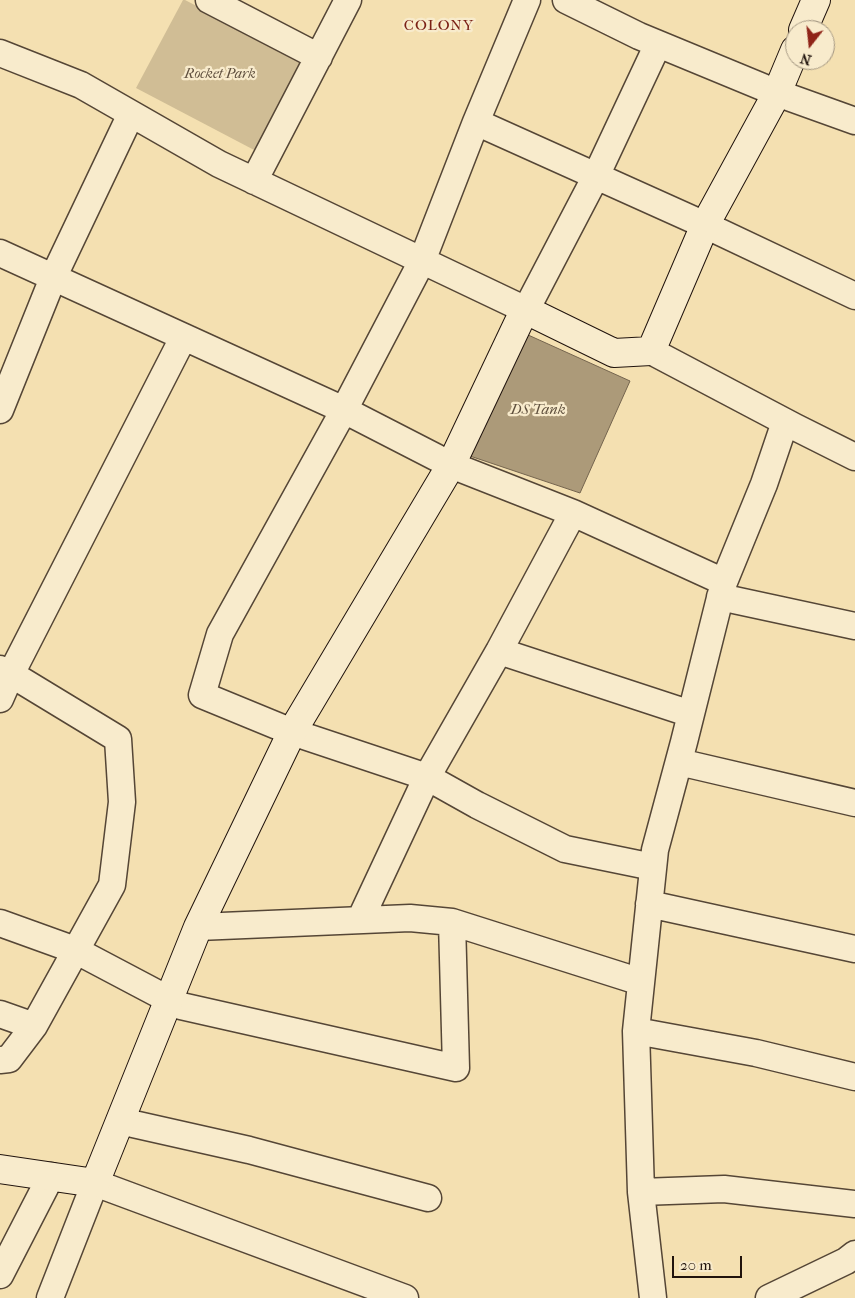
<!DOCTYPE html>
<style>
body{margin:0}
#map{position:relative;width:855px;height:1298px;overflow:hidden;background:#f4e0b1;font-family:"IM FELL French Canon",serif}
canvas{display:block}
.north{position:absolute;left:785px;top:20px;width:50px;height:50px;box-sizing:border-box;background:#f8ebcc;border:1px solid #a29580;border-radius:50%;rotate:196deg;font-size:14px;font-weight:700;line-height:20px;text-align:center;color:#20130d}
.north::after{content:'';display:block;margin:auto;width:18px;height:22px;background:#8f2418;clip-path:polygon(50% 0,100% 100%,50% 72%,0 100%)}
.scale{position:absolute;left:672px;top:1256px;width:70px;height:22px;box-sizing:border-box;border:2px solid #20130d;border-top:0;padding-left:6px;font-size:15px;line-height:18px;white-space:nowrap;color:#20130d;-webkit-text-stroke:4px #f8ebcc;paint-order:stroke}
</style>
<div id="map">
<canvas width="855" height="1298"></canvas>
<div class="north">N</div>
<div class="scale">20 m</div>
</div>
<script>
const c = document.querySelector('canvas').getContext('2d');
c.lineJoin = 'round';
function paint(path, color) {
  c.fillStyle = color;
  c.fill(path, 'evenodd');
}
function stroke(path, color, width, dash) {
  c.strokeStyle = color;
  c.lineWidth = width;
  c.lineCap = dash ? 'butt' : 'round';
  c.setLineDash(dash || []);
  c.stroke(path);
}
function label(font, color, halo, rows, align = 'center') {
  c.font = font + ' "IM FELL French Canon",serif';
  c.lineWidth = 4.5;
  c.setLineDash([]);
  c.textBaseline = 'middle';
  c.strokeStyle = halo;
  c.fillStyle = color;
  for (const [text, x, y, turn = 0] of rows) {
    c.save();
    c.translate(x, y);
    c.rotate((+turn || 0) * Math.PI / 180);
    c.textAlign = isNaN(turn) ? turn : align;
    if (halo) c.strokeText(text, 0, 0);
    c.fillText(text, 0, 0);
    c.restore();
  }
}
paint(new Path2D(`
 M183,0H185L303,61L256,151L136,88Z`), '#d0bd95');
const water = new Path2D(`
 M506,325L630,381L580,493L449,449Z`);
paint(water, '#ac9a79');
stroke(water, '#74644e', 1);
const street = new Path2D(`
 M209,0L319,57
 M527,0L476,122L422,261L344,410L220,634L202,695L292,732L427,777L477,805L565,849L653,867
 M566,0L639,36L777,93L855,121
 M0,53L81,85L219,164L526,310L596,176L658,44
 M476,122L705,225L855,296
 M254,181L348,0
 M0,253L344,410L451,465L573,513L724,582
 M651,351L795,427L855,457
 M0,410L53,278L131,114
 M720,597L855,626
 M499,651L691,714
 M0,669L11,674L118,739L122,802L112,885L34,1026L9,1059L0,1060
 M0,699L11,674L183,338
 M679,762L855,803
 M649,904L855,949
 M360,920L427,777L499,651L573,513
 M0,923L75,950L181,1006L456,1068L452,922
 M198,927L410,918L452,922L641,982
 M0,1014L34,1026
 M636,1031L756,1053L855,1077
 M120,1121L249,1150L428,1198
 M641,1192L724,1189L855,1204
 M0,1275L51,1176
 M50,1298L95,1183L405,1298
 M653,1298L641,1192L636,1031L655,850L684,742L724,582L764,484L785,422
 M769,1298L846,1261L855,1254`);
const secondary = new Path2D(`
 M803,30L816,0
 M0,1169L95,1183L198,927L292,732L451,465L524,311L526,310L614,353L651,351L705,225L777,93L795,50`);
stroke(street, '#554636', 29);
stroke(secondary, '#20130d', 30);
stroke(street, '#f8ebcc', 26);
stroke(secondary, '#f8ebcc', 28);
label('italic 14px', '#5e4e3d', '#f8ebcc', [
 ["Rocket Park",220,75]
]);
c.letterSpacing = '1px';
label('15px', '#7a1f14', '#f8ebcc', [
 ["COLONY",439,26]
]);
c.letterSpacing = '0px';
label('italic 15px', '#5f503e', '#f8ebcc', [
 ["DS Tank",538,410]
]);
</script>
